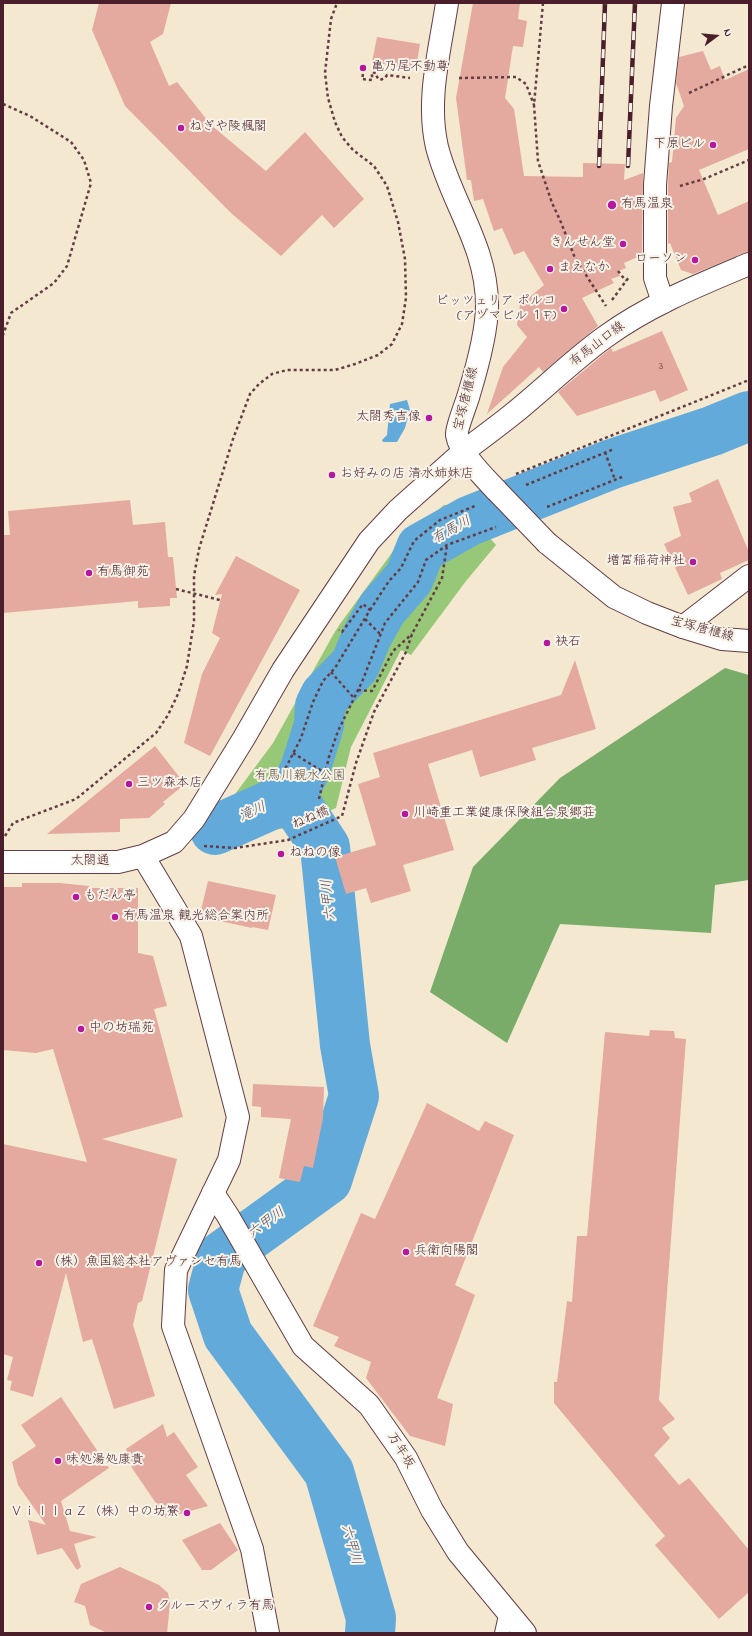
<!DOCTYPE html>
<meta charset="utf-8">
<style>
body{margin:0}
#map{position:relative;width:752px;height:1636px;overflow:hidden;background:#f4e8d1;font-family:"Indie Flower",sans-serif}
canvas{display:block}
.frame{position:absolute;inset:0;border:4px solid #4a1f2b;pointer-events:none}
.north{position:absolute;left:696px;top:16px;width:40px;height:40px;-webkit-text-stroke:3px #f7f3e8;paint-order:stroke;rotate:74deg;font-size:11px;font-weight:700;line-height:16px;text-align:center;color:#4a1f2b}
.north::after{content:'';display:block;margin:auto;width:14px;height:18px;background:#4a1f2b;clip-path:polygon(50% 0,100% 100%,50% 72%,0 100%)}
</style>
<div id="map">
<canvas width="752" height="1636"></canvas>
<div class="frame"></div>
<div class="north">N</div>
</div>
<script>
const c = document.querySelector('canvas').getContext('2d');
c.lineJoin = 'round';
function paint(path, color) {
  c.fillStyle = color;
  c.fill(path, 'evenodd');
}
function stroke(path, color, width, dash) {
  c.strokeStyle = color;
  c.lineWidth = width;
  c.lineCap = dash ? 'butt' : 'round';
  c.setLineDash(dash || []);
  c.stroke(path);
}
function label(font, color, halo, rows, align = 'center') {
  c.font = font + ' "Indie Flower","Klee One",sans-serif';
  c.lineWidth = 4;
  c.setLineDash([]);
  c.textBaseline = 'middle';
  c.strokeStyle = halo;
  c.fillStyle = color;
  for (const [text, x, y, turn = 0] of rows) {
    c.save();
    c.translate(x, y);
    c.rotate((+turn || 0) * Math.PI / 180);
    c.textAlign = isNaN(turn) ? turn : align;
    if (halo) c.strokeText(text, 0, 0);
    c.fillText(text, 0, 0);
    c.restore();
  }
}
paint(new Path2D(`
 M444,505H460L496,545L466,581L411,655L401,650L351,747L336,808L294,827L231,836L224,809L273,743L333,635L340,624L399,543Z`), '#96c877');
paint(new Path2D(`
 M725,668L749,675V880L715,885L711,933L560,924L507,1043L430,992L473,867L560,778Z`), '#78ac68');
paint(new Path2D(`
 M407,400L410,410L405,428L397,442H383L382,440L387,435L390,404Z`), '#62aad9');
stroke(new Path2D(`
 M291,796L325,847L345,1045L354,1096L327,1180L222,1256L213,1290L228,1335L329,1472L371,1618L370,1633
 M291,796L304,772L310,754L319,725L320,706L325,696L355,665L367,636L382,609L409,578L421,548L469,521L612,464L712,431L749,416
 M215,830L291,796`), '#62aad9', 50);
paint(new Path2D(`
 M99,3H171L163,34L150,42L169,86L177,82L211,125L266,171L305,132L364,199L334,228L322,215L281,256L231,213L125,106L92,30Z
 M473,3H520L518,19L527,21L523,47L513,46L505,98L514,109L524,176L583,177V163L625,164L624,180L643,173L642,255L624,263L626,268L618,271L620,276L611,279L614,283L582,298L598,326L543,372L539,367L487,414L503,367L527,337L517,325L520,305L544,285L524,251L514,255L502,228L494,231L483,199L474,201L471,180H467L456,98Z
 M377,37L420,44L416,68H406L372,62Z
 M703,51L711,70L720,66L725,80L749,69V149L699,170L718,215L749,201V251L693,274L681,270L670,243L668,244V185L669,163L672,162L676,118L684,106L676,83L679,57Z
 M662,331L688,390L660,402L655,390L577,416L558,392L611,348L613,352Z
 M718,479L749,552V560L720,573L722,579L688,595L664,544L681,536L673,507L692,502L689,493Z
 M130,500L133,525L165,522L168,557H173L177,598H170V606L138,608V601L3,613V535H10L8,511Z
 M236,556L300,590L210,756L184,743L202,674L220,638L212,633L222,594L215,595Z
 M575,660L596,729L532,748L536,760L480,777L472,750L428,764L454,850L403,865L411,891L371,903L366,888L346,894L335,857L376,845L358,784L380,777L373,753L561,695Z
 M155,746L185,784L163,802L165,804L149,818L120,819V832L47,834Z
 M208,881L276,895L268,930L252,927V928L206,918L201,910Z
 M22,883H60L89,886V888H138V953L153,956L167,1006L154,1009L183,1117L102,1139L177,1159L142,1301L138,1303L133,1325L155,1396L114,1409L92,1339L83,1342L66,1273L33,1397L10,1390L12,1381L7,1380L13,1357L3,1354V1144L87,1162L53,1049L36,1053L3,1050V887H22Z
 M650,1030L674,1031L675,1038L686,1039L659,1400L675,1419L662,1428L670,1438L654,1455L679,1485L689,1478L749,1550V1592L719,1619L655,1545L665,1536L554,1403V1382H557L567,1301L572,1302L577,1236H587L605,1032L649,1036Z
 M253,1084L324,1087L323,1118L313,1168L304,1166L300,1182L279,1178L291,1119L261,1117V1107L252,1106Z
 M427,1103L479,1131L485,1121L514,1135L455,1285L475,1295L437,1398L453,1404L445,1446L410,1436L366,1378L371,1362L334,1346L339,1337L313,1326L361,1213L375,1219Z
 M61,1397L109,1468L61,1501L70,1531L97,1537L74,1544L81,1567L77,1570L62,1548L37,1555L28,1520L46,1525L18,1485L12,1462L36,1446L21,1425Z
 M163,1424L167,1437L174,1432L198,1467L186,1475L208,1506L166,1518L132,1468L126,1449Z
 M220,1523L238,1550L211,1570H202L182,1540Z
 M120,1567L159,1585L168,1593L170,1604L167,1633H107L90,1625L85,1606L74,1602L81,1584Z`), '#e5aa9f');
const lane = new Path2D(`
 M502,1633L507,1611`);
const street = new Path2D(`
 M663,302L655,278V185L661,106L673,3
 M683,627L749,576
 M213,1193L228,1216L303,1346L369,1405L406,1458L432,1510L458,1552L525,1633`);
const secondary = new Path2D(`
 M143,856L191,936L238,1117L229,1160L176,1270L173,1326L252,1549L268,1633
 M3,862H118L143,856L174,842L194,819L244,738L283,670L369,541L398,510L463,452`);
const primary = new Path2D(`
 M447,3C440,50 426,100 437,147C451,202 487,246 487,305C487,330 476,371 469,394C467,402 456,429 457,435C460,454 484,477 497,491
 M463,452C480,439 498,426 514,413C545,388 573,360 605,337C649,305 699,285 749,264
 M547,543L614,597L647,613L683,627L722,639L749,641`);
stroke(lane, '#643d44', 16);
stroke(street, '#643d44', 24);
stroke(secondary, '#643d44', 24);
stroke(primary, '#643d44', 24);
stroke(new Path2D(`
 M543,3L534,105L538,161L552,203L560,220L575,258L606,306
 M363,74L362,79L372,80V72L376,73L377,77L380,80L385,78L387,75L410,78
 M459,78L516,77L526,84L534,105
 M689,93L749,65
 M3,104L30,116L71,142L84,160L91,183L67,266L54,283L11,313L3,335
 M680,186L704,179L749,160
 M618,271L626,281
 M612,300L629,277
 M605,452L615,480
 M516,474L749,380
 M526,485L614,449
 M547,507L622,477
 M370,610L389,581L401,568L414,541L440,520L475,506
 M365,619L381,635
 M331,672L354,698
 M358,690L372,691L393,651L412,634
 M293,753L325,773
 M280,779L301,738L313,702L323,681L335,668L370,610L363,604L342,632L339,630
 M319,799L329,757L338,731L362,682L385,623L418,582L426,560L447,545L496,527
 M5,836L13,823L76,799L156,733L168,715L178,694L187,666L194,621V576L199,549L233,439L250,394L259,384L272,374L287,370H335L355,364L378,355L392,344L402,324L406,298L405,259L398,222L387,186L374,166L353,150L342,137L335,122L328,98L325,73L331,19L337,3
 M204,846L235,848L288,840L342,816L356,763L374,712L406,652L412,634L442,578L447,545`), '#643d44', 2.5, [3, 3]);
stroke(lane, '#fff', 14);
stroke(street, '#fff', 22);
stroke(secondary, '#fff', 22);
stroke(primary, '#fff', 22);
const rail = new Path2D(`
 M599,166L605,3
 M628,166L635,3`);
stroke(rail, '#4a1f2b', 4.5);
stroke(rail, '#f7f3e8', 3, [9]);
const primaryBridge = new Path2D(`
 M497,491L547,543`);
stroke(primaryBridge, '#643d44', 24, []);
stroke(new Path2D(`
 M176,589L220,600`), '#643d44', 2.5, [3, 3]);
stroke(primaryBridge, '#fff', 22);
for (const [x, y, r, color] of [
 [363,68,4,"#b5179e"],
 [181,128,4,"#b5179e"],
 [713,145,4,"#b5179e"],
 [612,205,5,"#b5179e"],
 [623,244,4,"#b5179e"],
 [695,260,4,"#b5179e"],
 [550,269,4,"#b5179e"],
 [564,309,4,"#b5179e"],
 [429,418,4,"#b5179e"],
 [332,475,4,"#b5179e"],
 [693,562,4,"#b5179e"],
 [89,573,4,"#b5179e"],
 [547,643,4,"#b5179e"],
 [129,784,4,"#b5179e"],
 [405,814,4,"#b5179e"],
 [281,854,4,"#b5179e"],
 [76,897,4,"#b5179e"],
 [115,917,4,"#b5179e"],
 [81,1029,4,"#b5179e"],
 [406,1252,4,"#b5179e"],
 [39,1263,4,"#b5179e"],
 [58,1461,4,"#b5179e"],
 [187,1513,4,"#b5179e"],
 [149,1607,4,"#b5179e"]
]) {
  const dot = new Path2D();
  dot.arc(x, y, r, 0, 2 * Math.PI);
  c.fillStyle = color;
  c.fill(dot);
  stroke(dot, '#f7f3e8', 1.5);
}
label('11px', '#714248', null, [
 ["3",661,367]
]);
label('13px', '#4a1f2b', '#f7f3e8', [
 ["亀乃尾不動尊",371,68],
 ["ねぎや陵楓閣",189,128],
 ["下原ビル",705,145,"right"],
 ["有馬温泉",621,205],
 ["きんせん堂",615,244,"right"],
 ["ローソン",687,260,"right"],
 ["まえなか",558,269],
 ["ピッツェリア ポルコ",556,302,"right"],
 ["(アヅマビル １F)",556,317,"right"],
 ["太閤秀吉像",421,418,"right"],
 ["お好みの店 清水姉妹店",340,475],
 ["増冨稲荷神社",685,562,"right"],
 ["有馬御苑",97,573],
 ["袂石",555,643],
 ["三ツ森本店",137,784],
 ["川崎重工業健康保険組合泉郷荘",413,814],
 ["ねねの像",289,854],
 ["もだん亭",84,897],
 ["有馬温泉 観光総合案内所",123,917],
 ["中の坊瑞苑",89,1029],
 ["兵衛向陽閣",414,1252],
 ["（株）魚国総本社アヴァンセ有馬",47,1263],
 ["味処湯処康貴",66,1461],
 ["ＶｉｌｌａＺ（株）中の坊寮",179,1513,"right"],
 ["クルーズヴィラ有馬",157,1607]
], 'left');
label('13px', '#4a1f2b', '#f7f3e8', [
 ["有馬山口線",598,345,-37],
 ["宝塚唐櫃線",467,399,-76],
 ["宝塚唐櫃線",702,630,15],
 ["ねね橋",311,819,-23],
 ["太閤通",90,862],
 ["万年坂",400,1451,58]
]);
label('13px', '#615242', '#f7f3e8', [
 ["有馬川親水公園",300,777]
]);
label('italic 14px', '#525068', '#f7f3e8', [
 ["有馬川",452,531,-29],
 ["滝川",253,813,-24],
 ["六甲川",330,900,-96],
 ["六甲川",267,1224,-36],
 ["六甲川",350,1545,74]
]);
</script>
